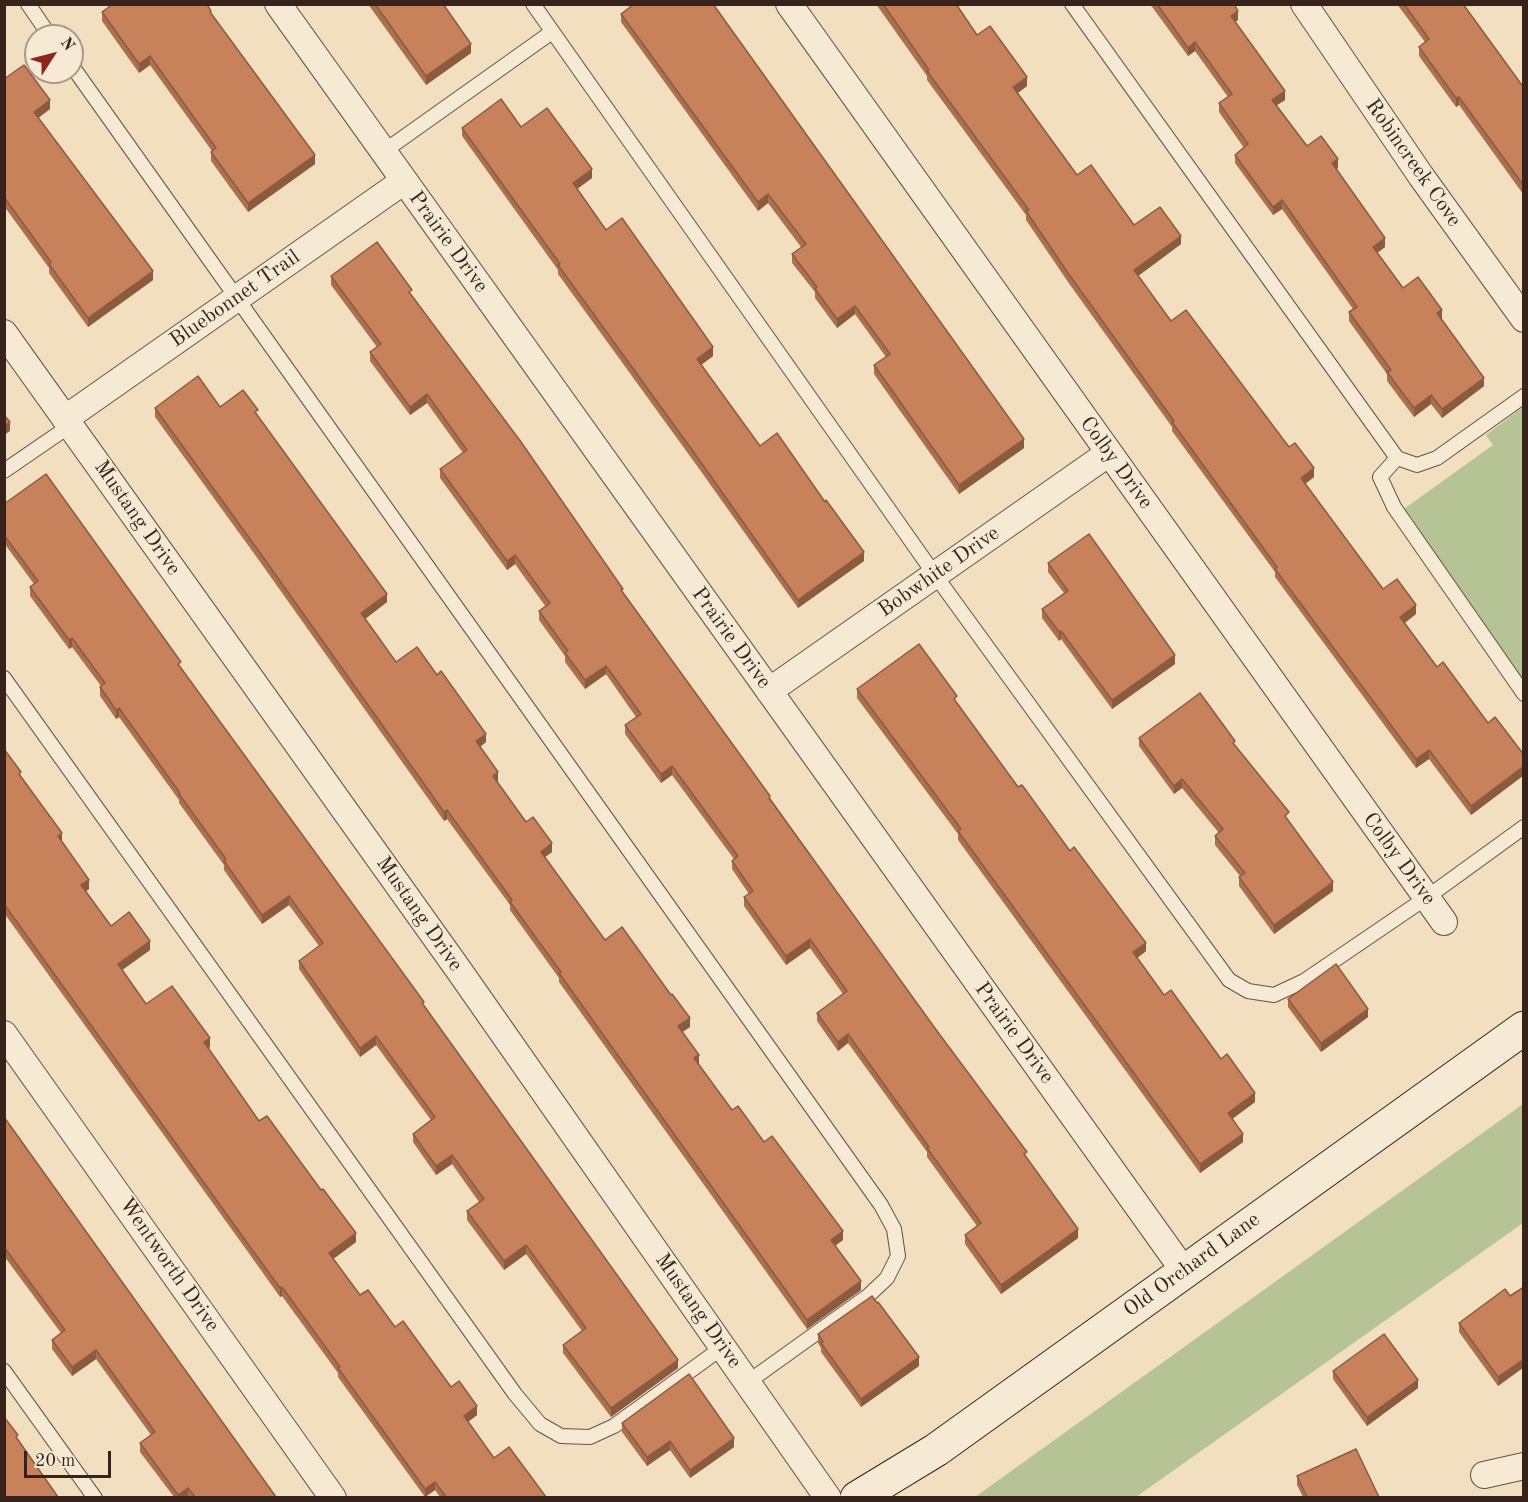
<!DOCTYPE html>
<style>
body{margin:0}
#map{position:relative;width:1528px;height:1502px;overflow:hidden;background:#f1dfbf;font-family:"Old Standard TT",serif}
canvas{display:block}
.frame{position:absolute;inset:0;border:6px solid #38231c;pointer-events:none}
.north{position:absolute;left:24px;top:24px;width:60px;height:60px;box-sizing:border-box;background:#f6ead5;border:2px solid #aa9a8b;border-radius:50%;rotate:54deg;font-size:16px;font-weight:700;line-height:24px;text-align:center;color:#38231c}
.north::after{content:'';display:block;margin:auto;width:21px;height:27px;background:#8f2418;clip-path:polygon(50% 0,100% 100%,50% 72%,0 100%)}
.scale{position:absolute;left:24px;top:1451px;width:87px;height:27px;box-sizing:border-box;border:3px solid #38231c;border-top:0;padding-left:8px;font-size:18px;line-height:21px;white-space:nowrap;color:#38231c;-webkit-text-stroke:4px #f6ead5;paint-order:stroke}
</style>
<div id="map">
<canvas width="1528" height="1502"></canvas>
<div class="frame"></div>
<div class="north">N</div>
<div class="scale">20 m</div>
</div>
<script>
const c = document.querySelector('canvas').getContext('2d');
c.lineJoin = 'round';
function paint(path, color) {
  c.fillStyle = color;
  c.fill(path, 'evenodd');
}
function stroke(path, color, width, dash) {
  c.strokeStyle = color;
  c.lineWidth = width;
  c.lineCap = dash ? 'butt' : 'round';
  c.setLineDash(dash || []);
  c.stroke(path);
}
function label(font, color, halo, rows, align = 'center') {
  c.font = font + ' "Old Standard TT",serif';
  c.lineWidth = 4.5;
  c.setLineDash([]);
  c.textBaseline = 'middle';
  c.strokeStyle = halo;
  c.fillStyle = color;
  for (const [text, x, y, turn = 0] of rows) {
    c.save();
    c.translate(x, y);
    c.rotate((+turn || 0) * Math.PI / 180);
    c.textAlign = isNaN(turn) ? turn : align;
    if (halo) c.strokeText(text, 0, 0);
    c.fillText(text, 0, 0);
    c.restore();
  }
}
paint(new Path2D(`
 M1523,407V687L1401,511L1493,445L1486,435Z
 M1523,1104V1223L1136,1497H975Z`), '#b6c395');
const lane = new Path2D(`
 M28,4L50,36
 M533,4L935,575L1229,980L1248,991L1274,995L1304,981L1426,898L1524,827
 M1072,4L1397,458L1417,465L1437,458L1524,396
 M72,66L881,1205L894,1229L898,1256L887,1278L868,1296L748,1382
 M383,152L552,32
 M1397,458L1380,477L1394,507L1524,694
 M4,471L71,425
 M4,678L515,1394L540,1424L561,1436L590,1437L614,1426L723,1347
 M4,1371L95,1498`);
const street = new Path2D(`
 M278,4L1184,1271
 M789,4L1444,922
 M1304,4L1421,176L1524,319
 M4,333L458,969L828,1498
 M66,418L404,181
 M769,691L1109,453
 M4,1034L333,1498
 M1484,1475L1524,1466`);
const secondary = new Path2D(`
 M857,1498L936,1450L1524,1028`);
stroke(lane, '#665245', 16);
stroke(street, '#665245', 28);
stroke(secondary, '#38231c', 35);
stroke(lane, '#f6ead5', 14);
stroke(street, '#f6ead5', 26);
stroke(secondary, '#f6ead5', 33);
paint(new Path2D(`
 M109,4H207L211,15L315,164L248,212L211,161V152L212,151L150,65L139,73L102,21V12L110,6Z
 M368,4H443L471,53L426,85Z
 M876,4H956L977,35L1027,86L1018,93L1077,175L1134,225L1181,244L1138,276L1171,321L1289,447L1314,477L1305,484L1383,589L1416,614L1405,623L1437,667L1488,723L1524,755V775L1471,815L1429,759L1416,768L1275,577V572L1172,431V427L1068,282L1026,220V215L927,80V76Z
 M1150,4H1234L1238,20L1235,22L1285,100L1277,105L1307,146L1338,168L1336,169L1385,247L1377,253L1403,288L1442,318L1441,319L1484,386L1442,418L1431,404L1414,417L1387,381V374L1349,321V312L1353,309L1282,209L1273,215L1235,163V155L1244,148L1219,112V103L1228,97L1195,51L1188,56Z
 M1397,4H1463L1524,88V201L1523,194L1459,105L1456,107L1419,56V47L1425,42Z
 M621,14L1024,448L959,494L874,374V365L886,357L855,314L837,328L815,298V292L792,263V254L801,247L768,203L758,211L621,22Z
 M4,79L50,109L38,118L153,280L88,327L49,273V268L4,206Z
 M521,127L592,178L577,189L606,230L713,356L701,365L760,446L864,561L798,608L700,470L558,274V270L462,136V128Z
 M331,276L412,296L1027,1158L1078,1238L1001,1294L965,1244V1235L977,1226L927,1157V1152L848,1043L838,1051L817,1021V1013L843,994L810,948L786,965L744,906V897L749,894L732,869V861L734,859L672,775L661,783L625,734V725L636,717L606,674L585,689L565,662V656L539,620V611L546,607L515,564L507,570L440,478V469L463,453L427,403L410,415L370,361V352L377,347L331,285Z
 M220,407L258,416L387,602L365,619L396,662L486,742L480,747L498,781L497,782L526,822L552,852L545,857L605,940L690,1027L682,1032L699,1063L698,1064L732,1110L764,1142L843,1240L835,1245L861,1290L807,1329L559,982V978L510,910V905L447,819L444,821L258,559L155,417V408Z
 M4,504L181,668L424,1005L678,1368L611,1417L563,1353V1345L582,1331L526,1254L504,1270L467,1220V1211L479,1202L452,1164L436,1175L413,1142V1134L431,1120L376,1045L360,1057L299,969V961L319,946L289,905L262,924L224,870V865L179,803V800L119,717L116,719L100,696V687L101,686L72,647L69,649L30,596V587L34,584L4,543Z
 M1048,563L1175,664L1112,709L1061,639L1059,641L1042,618V609L1064,593L1048,572Z
 M857,689L957,703L1018,787L1070,851L1146,951L1137,958L1164,995L1221,1059L1255,1102L1232,1119L1243,1142L1200,1173L958,840V834L857,698Z
 M1139,738L1235,746L1289,821L1333,891L1274,934L1239,886V877L1240,876L1215,845V836L1219,833L1182,788L1174,794L1139,746Z
 M4,749L89,889L86,891L111,926L150,950L122,970L146,1004L210,1047L208,1048L259,1121L356,1242L333,1259L360,1295L395,1327L477,1415L468,1422L494,1458L546,1497H440L435,1490L425,1497L338,1377V1373L282,1296L280,1297L248,1252L4,913Z
 M1288,999L1368,1017L1321,1052L1288,1007Z
 M4,1117L276,1497H174L140,1452V1443L151,1435L96,1359L72,1376L52,1349V1340L61,1333L4,1256Z
 M1524,1287V1367L1498,1386L1459,1332V1323L1510,1296Z
 M818,1334L919,1366L861,1407L821,1352V1348L818,1343Z
 M1333,1371L1418,1388L1367,1426L1333,1379Z
 M622,1423L734,1447L690,1478L670,1450L647,1466L622,1432Z
 M1297,1476L1379,1497H1303L1297,1485Z`), '#ab704e');
paint(new Path2D(`
 M1238,11V20L1231,25V16Z
 M1195,42V51L1188,56V48Z
 M471,44V53L426,85V76Z
 M150,56V65L139,73V64Z
 M1027,77V86L1013,96V87Z
 M1285,91V100L1272,108V100Z
 M1459,97V105L1456,107V98Z
 M50,100V109L34,121V112Z
 M315,155V164L248,212V203Z
 M1338,159V168L1332,172V163Z
 M592,169V178L573,192V183Z
 M768,194V203L758,211V202Z
 M1282,200V209L1273,215V207Z
 M1181,236V244L1134,279V270Z
 M1385,238V247L1373,256V247Z
 M153,271V280L88,327V318Z
 M855,306V314L837,328V319Z
 M1442,310V318L1437,322V313Z
 M713,347V356L697,368V359Z
 M1484,378V386L1442,418V409Z
 M427,394V403L410,415V407Z
 M1431,395V404L1414,417V408Z
 M10,422V431L4,435V426Z
 M1024,439V448L959,494V485Z
 M1314,468V477L1301,487V478Z
 M864,552V561L798,608V600Z
 M515,555V564L507,570V561Z
 M387,594V602L361,622V613Z
 M1416,605V614L1400,626V617Z
 M1061,631V639L1059,641V632Z
 M72,638V647L69,649V640Z
 M1175,655V664L1112,709V700Z
 M606,666V674L585,689V680Z
 M119,708V717L116,719V710Z
 M486,734V742L476,750V741Z
 M1429,750V759L1416,768V759Z
 M672,766V775L661,783V774Z
 M1524,766V775L1471,815V806Z
 M498,772V781L493,785V776Z
 M1182,779V788L1174,794V786Z
 M447,810V819L444,821V812Z
 M62,833V842L58,836Z
 M552,843V852L541,860V852Z
 M89,880V889L81,894V885Z
 M1333,882V891L1274,934V925Z
 M289,896V905L262,924V915Z
 M810,939V948L786,965V956Z
 M150,941V950L118,973V964Z
 M1146,943V951L1133,961V952Z
 M1368,1009V1017L1321,1052V1043Z
 M690,1018V1027L678,1035V1026Z
 M848,1034V1043L838,1051V1042Z
 M376,1036V1045L360,1057V1048Z
 M210,1038V1047L204,1051V1042Z
 M699,1055V1063L694,1067V1058Z
 M1255,1093V1102L1228,1122V1113Z
 M1243,1134V1142L1200,1173V1164Z
 M452,1155V1164L436,1175V1166Z
 M1078,1229V1238L1001,1294V1285Z
 M843,1231V1240L831,1249V1240Z
 M356,1233V1242L329,1262V1253Z
 M526,1245V1254L504,1270V1261Z
 M861,1281V1290L807,1329V1320Z
 M282,1287V1296L280,1297V1288Z
 M96,1350V1359L72,1376V1367Z
 M919,1357V1366L861,1407V1399Z
 M1524,1359V1367L1498,1386V1377Z
 M678,1360V1368L611,1417V1408Z
 M1418,1380V1388L1367,1426V1417Z
 M477,1406V1415L464,1425V1416Z
 M734,1438V1447L690,1478V1470Z
 M670,1441V1450L647,1466V1457Z
 M435,1482V1490L425,1497V1489Z
 M188,1488V1497H178V1495Z`), '#8b5b40');
const building = new Path2D(`
 M113,4H207L211,11L210,12L315,155L248,203L211,152L216,148L150,56L139,64L102,12Z
 M375,4H443L471,44L426,76Z
 M634,4H713L1024,439L959,485L874,365L890,354L855,306L837,319L815,289L817,287L792,254L806,244L768,194L758,202L621,14Z
 M883,4H956L977,35L990,26L1027,77L1013,87L1077,175L1091,165L1134,225L1160,207L1181,236L1134,270L1171,321L1186,310L1289,447L1295,443L1314,468L1301,478L1383,589L1397,579L1416,605L1400,617L1437,667L1443,662L1488,723L1495,717L1524,755V766L1471,806L1429,750L1416,759L1275,569L1277,567L1172,422L1174,421L1068,273L1026,211L1029,210L927,71L929,70Z
 M1157,4H1234L1238,11L1231,16L1285,91L1272,100L1307,146L1321,136L1338,159L1332,163L1385,238L1373,247L1403,288L1418,277L1442,310L1437,313L1484,378L1442,409L1431,395L1414,408L1387,372L1391,370L1349,312L1357,307L1282,200L1273,207L1235,155L1248,144L1219,103L1232,94L1195,42L1188,48Z
 M1404,4H1463L1524,88V186L1459,97L1456,98L1419,47L1429,39Z
 M24,65L50,100L34,112L153,271L88,318L49,264L51,262L4,197V79Z
 M501,99L521,127L547,108L592,169L573,183L606,230L622,218L713,347L697,359L760,446L777,433L825,502L826,500L864,552L798,600L700,461L558,265L560,264L462,128Z
 M377,242L412,290L409,292L521,442L623,589L621,590L770,796L769,798L937,1031L1027,1152L1024,1154L1078,1229L1001,1285L965,1235L981,1223L927,1148L929,1147L848,1034L838,1042L817,1013L847,991L810,939L786,956L744,897L753,891L732,861L738,856L672,766L661,774L625,725L641,714L606,666L585,680L565,653L568,651L539,611L550,603L515,555L507,561L440,469L467,450L427,394L410,407L370,352L381,344L331,276Z
 M198,376L220,407L243,390L258,410L255,412L387,594L361,613L396,662L417,647L437,675L441,671L486,734L476,741L498,772L493,776L526,822L533,817L552,843L541,852L605,940L622,927L671,995L672,994L690,1018L678,1026L699,1055L694,1058L732,1110L738,1106L764,1142L772,1136L843,1231L831,1240L861,1281L807,1320L559,973L561,972L510,902L512,900L447,810L444,812L258,550L155,408Z
 M4,415L10,422L4,426Z
 M46,474L181,662L178,664L424,1002L422,1003L678,1360L611,1408L563,1345L586,1328L526,1245L504,1261L467,1211L484,1199L452,1155L436,1166L413,1134L435,1117L376,1036L360,1048L299,961L323,943L289,896L262,915L224,861L226,859L179,794L180,793L119,708L116,710L100,687L105,683L72,638L69,640L30,587L38,581L4,535V504Z
 M1089,534L1175,655L1112,700L1061,631L1059,632L1042,609L1068,591L1048,563Z
 M919,644L957,696L954,699L1018,787L1022,785L1070,851L1074,847L1146,943L1133,952L1164,995L1171,990L1221,1059L1227,1054L1255,1093L1228,1113L1243,1134L1200,1164L958,831L961,829L857,689Z
 M1200,693L1235,741L1233,743L1289,812L1285,816L1333,882L1274,925L1239,877L1245,873L1215,836L1223,829L1182,779L1174,786L1139,738Z
 M4,749L21,772L19,774L62,833L58,836L89,880L81,885L111,926L129,912L150,941L118,964L146,1004L172,986L210,1038L204,1042L259,1121L267,1116L321,1190L323,1189L356,1233L329,1253L360,1295L368,1290L395,1327L403,1321L451,1387L459,1381L477,1406L464,1416L494,1458L509,1447L546,1497H446L435,1482L425,1489L338,1368L340,1367L282,1287L280,1288L248,1244L4,904Z
 M1336,964L1368,1009L1321,1043L1288,999Z
 M4,1117L276,1497H195L188,1488L178,1495L140,1443L155,1432L96,1350L72,1367L52,1340L65,1330L4,1247Z
 M1524,1287V1359L1498,1377L1459,1323L1505,1289L1510,1296Z
 M872,1296L877,1303L878,1302L919,1357L861,1399L821,1343L823,1342L818,1334Z
 M1384,1334L1418,1380L1367,1417L1333,1371Z
 M689,1374L734,1438L690,1470L670,1441L647,1457L622,1423Z
 M4,1417L18,1435L16,1437L58,1497H4Z
 M1356,1449L1379,1497H1307L1297,1476Z`);
paint(building, '#c7825b');
stroke(building, '#8b5b40', 1.5);
label('21px', '#38231c', '#f6ead5', [
 ["Robincreek Cove",1413,163,55],
 ["Prairie Drive",448,242,54],
 ["Bluebonnet Trail",235,299,-35],
 ["Colby Drive",1116,463,54],
 ["Mustang Drive",137,518,55],
 ["Bobwhite Drive",939,572,-35],
 ["Prairie Drive",731,638,54],
 ["Colby Drive",1399,859,54],
 ["Mustang Drive",419,914,55],
 ["Prairie Drive",1014,1033,54],
 ["Wentworth Drive",169,1265,55],
 ["Old Orchard Lane",1192,1265,-36],
 ["Mustang Drive",698,1311,55]
]);
</script>
